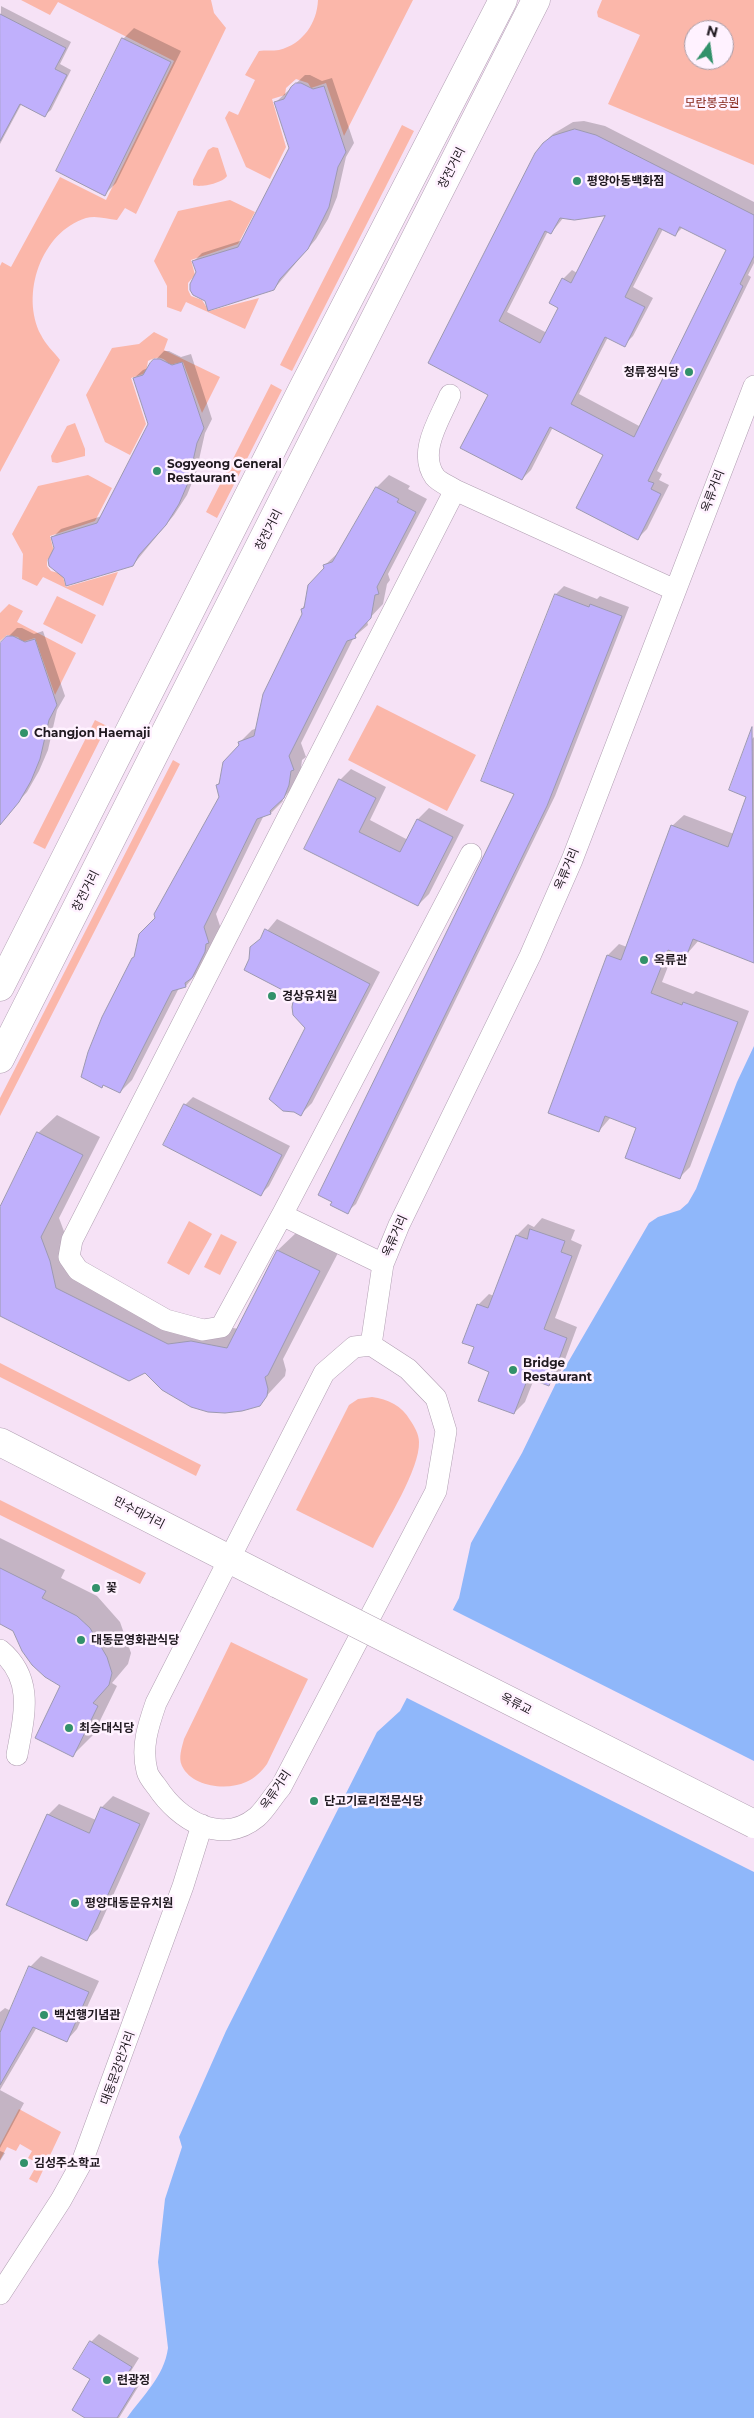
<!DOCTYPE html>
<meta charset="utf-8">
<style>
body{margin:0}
#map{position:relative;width:754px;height:2418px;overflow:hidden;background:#f6e2f6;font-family:Montserrat,sans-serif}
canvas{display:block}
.north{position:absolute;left:684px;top:20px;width:50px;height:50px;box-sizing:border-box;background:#fff2ff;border:1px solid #a69ba6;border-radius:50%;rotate:14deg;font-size:14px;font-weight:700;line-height:20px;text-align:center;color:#201920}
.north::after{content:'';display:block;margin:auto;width:18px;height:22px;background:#32916a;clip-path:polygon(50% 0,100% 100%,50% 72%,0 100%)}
</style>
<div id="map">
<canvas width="754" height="2418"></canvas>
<div class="north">N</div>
</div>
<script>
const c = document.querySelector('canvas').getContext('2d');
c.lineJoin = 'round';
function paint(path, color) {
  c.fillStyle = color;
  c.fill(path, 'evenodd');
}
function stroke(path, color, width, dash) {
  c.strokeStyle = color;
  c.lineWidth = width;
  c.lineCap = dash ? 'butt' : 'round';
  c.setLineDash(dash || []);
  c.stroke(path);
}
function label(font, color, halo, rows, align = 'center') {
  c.font = font + ' Montserrat,"Noto Sans KR",sans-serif';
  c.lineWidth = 5;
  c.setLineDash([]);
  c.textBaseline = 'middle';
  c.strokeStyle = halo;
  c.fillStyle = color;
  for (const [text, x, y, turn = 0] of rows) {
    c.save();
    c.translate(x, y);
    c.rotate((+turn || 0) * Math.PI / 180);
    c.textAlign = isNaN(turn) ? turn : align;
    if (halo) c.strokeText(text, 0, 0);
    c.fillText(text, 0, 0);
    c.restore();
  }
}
paint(new Path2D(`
 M21,0H211L214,13L226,28L136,214L125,208L117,220C107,219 96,215 86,218C41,232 20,295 41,335C45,344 54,352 60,360L0,472V266L2,262L11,267L60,177L106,200L174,61L58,2L50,15Z
 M318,0H413L344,136L326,83L311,88L308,83L296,79L286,88L285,95L272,99L286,147L270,179L246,167L225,118L229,111L238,115L255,80L245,75L259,51C265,50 273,51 279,50C303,44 317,23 318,0Z
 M602,0H754V165L608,104L640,35L598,17L597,12ZM694,30H724V60H694Z
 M402,125L414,131L292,371L280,365Z
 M213,147L218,148L227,176C223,183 200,188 193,185V180L208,150Z
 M230,200L255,212L238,244L191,260L195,275L188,283V290L191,296L202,300L209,311L259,298L245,329L186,302L181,312L167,307V286L154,261L178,211Z
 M154,332L168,339L164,350L220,377L202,413L183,362L169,365C164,356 156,356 148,361L146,373L131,378L146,424L130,455L105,442L86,395L112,348L139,344Z
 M271,384L282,390L217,518L206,512Z
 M75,423L85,449V456L57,463L52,462L51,456L67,426Z
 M88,475L112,488L95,521L50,536L54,552L47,560V566L51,571L62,574L66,587L118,572L103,606L43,577L37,586L22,579L23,554L12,534L38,486Z
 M57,596L96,615L82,644L43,624Z
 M9,604L23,611L17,622L76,653L55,695L35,638L22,642L18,637L7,635L0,641V613Z
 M377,705L476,755L447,811L348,760Z
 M95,720L107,726L45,849L33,843Z
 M173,760L180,764L0,1116V1098Z
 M189,1221L212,1234L189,1275L167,1263Z
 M221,1234L237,1242L220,1275L204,1267Z
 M0,1363L201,1465L196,1476L0,1377Z
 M372,1397C388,1399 402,1406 410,1420C414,1426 419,1434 419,1442C420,1469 386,1522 373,1548L296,1510L349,1405L358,1399Z
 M0,1500L146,1573L140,1584L0,1515Z
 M231,1642L308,1679L267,1764C261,1772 255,1778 246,1782C227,1791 192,1787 182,1766C178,1758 182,1747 184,1739Z
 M19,2109L61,2132L37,2183L29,2179L38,2163L28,2158L32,2151L20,2144L16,2151L7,2147L0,2160V2145Z`), '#fbb7aa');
paint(new Path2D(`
 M754,1046V2418H127C143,2395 164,2377 168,2348L158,2262L165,2199L182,2147L179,2137L226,2031L377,1732L400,1711L459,1598L471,1543L522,1453L556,1383L649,1223L658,1217L680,1210L688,1203L696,1189L737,1082Z`), '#8fb7fa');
paint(new Path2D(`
 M451,1609L754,1761V1872L405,1697Z`), '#f6e2f6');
paint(new Path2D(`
 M1,6L71,42L60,64L71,70L51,110L45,115L22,103L0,144Z
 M134,28L181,51L116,183L105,194L123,39Z
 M305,75H310L322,81L332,78L354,143L346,157L337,197L328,219L316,239L274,289L206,300L194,261L202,253L243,240L291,148L276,102Z
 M584,121L605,126L754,202V263L748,275L751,277L657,471L662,474L659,480L669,485L647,529L638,538L605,454L553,427L531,470L522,479L490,394L430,362L544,143L553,134L573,122ZM607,214L577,273L572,270L563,279L560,307L547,333L507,312L548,231L551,233L564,217ZM683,227L727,249L641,427L579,394L608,337L624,345L633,336L653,298L633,287L663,229L675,235Z
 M164,351H169L181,357L191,354L212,419L205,433L196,473L187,495L174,515L133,565L56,548L53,537L61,529L102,516L150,424L134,378L143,370L148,368Z
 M389,475L410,486L408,489L427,499L388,574L390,580L387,584L383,604L367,621L368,625L354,637L301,743L306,757L302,760L300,776L293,788L282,799L283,801L271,813L264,815L216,914L221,929L204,964L186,986L179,988L132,1080L120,1092L136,955L220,797L217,786L241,745L240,742L252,730L257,728L303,614L302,609L326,569L325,565L339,552L377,487Z
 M564,586L597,599L600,596L629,607L555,796L356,1204L347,1212L516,793L556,594Z
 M17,628H22L34,634L43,631L65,696L57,710L48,750L39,771L27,792L0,822V645Z
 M754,737V961L699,940L686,955L674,951L662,982L693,994L696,991L749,1011L690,1167L679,1178L638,1127L611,1117L599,1131L549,1112L608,955L619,944L627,947L672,826L684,815L734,834L748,796V743Z
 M351,769L386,787L370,820L408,840L418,819L429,808L464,825L429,894L418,905L305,848L340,780Z
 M277,919L380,972L312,1103L301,1114L307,1028L295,995L262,937Z
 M193,1097L290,1146L269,1186L261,1194L185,1105Z
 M57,1115L100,1137L59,1218L68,1242L74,1270L187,1326L209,1324L239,1329L278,1250L297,1232L338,1253L283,1359L286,1370L285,1376L259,1404L145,1371L0,1312V1209L38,1133Z
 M542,1218L575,1230L571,1240L582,1245L555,1318L577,1327L560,1373L549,1384L534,1379L525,1402L514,1413L475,1346L478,1305L489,1294L494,1296L517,1235L528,1224L534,1227Z
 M0,1538L65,1570L61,1578L97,1596L120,1622L131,1653L128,1664L112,1683L117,1686L93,1735L73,1755L61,1686L14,1630L0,1623Z
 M113,1796L150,1813L98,1929L86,1940L48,1815L59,1804L96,1820L102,1807Z
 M41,1956L99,1981L77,2029L67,2040L37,2027L0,2090L24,2103L0,2148V2012L5,2008L11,2011L30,1967Z
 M0,2151L5,2153L0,2161Z
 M99,2334L139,2358L131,2371L143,2379L119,2418H87L92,2379L91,2342Z`), '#0003');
const building = new Path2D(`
 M0,14L66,48L55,69L67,75L45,117L20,104L0,141Z
 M122,38L171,62L105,196L56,171Z
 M296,83H301L313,89L324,86L346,152L338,167L329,207L308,249L280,279L274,290L208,311L205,301L193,295L190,290V284L196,272L192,261L238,247L289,148L274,102L284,99L291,87Z
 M575,129L596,135L754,215V256L740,284L743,286L648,481L654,483L651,489L661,494L638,540L576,508L603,455L550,427L522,480L460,448L488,395L428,363L535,153L543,143L552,136ZM605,216L571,283L562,278L549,303L558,308L540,343L499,321L545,231L551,234L560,218L574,220ZM680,227L726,250L634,437L571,404L605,337L625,347L645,307L625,297L659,228L675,236Z
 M154,359H160L172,365L182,362L204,428L197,443L188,483L179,504L166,525L139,555L133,566L66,586L64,578L49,566L48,560L54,548L51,537L97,523L148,424L133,378L143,375L150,363Z
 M376,487L399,499L397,502L416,512L377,587L379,594L375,595L371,618L355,635L356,638L347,641L289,756L294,770L291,771L289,785L284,798L270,811L271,814L257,819L204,927L209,943L206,944L205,952L192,978L185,983L186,987L172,991L120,1093L103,1085L102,1088L81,1077L88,1052L102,1017L132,958L134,957L139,934L155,918L154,914L219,797L216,785L219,784L223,762L239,745L238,742L254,736L263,694L302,614L301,609L304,608L308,585L324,568L323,565L332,562Z
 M555,594L589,607L590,604L622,616L547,806L348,1214L330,1205L332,1202L318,1195L514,794L481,781Z
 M7,636H13L25,642L35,639L57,705L49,720L40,759L31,781L19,802L0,825V643Z
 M752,727L754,963L693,939L686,957L668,950L651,993L682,1005L683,1002L738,1022L680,1179L625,1158L636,1128L605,1116L599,1132L548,1113L607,955L621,960L671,825L728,847L746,797L729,790Z
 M339,779L376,798L359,832L400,852L417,819L453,837L418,906L304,849Z
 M265,929L370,984L301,1116L294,1112L283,1111L269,1099L305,1028L293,1015L292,1007L294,996L244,970L249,959L250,947L260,939Z
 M184,1104L282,1155L261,1196L163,1145Z
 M37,1132L83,1155L41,1237L50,1261L56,1288L168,1344L191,1341L227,1348L277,1250L320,1271L268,1375L265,1377L268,1389L267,1396L260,1406L242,1411L225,1413L208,1412L191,1407L162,1390L145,1373L129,1381L0,1316V1207Z
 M530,1229L565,1241L561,1252L572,1256L544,1329L567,1338L549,1386L528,1378L514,1414L478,1401L489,1372L468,1363L474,1347L462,1343L477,1304L488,1308L516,1235L527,1239Z
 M0,1568L46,1591L42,1598L77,1616L90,1628L107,1657L112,1673L109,1685L93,1703L98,1706L73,1757L35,1738L60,1686L45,1677L32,1665L22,1651L13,1631L0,1624Z
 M101,1807L140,1824L87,1941L6,1905L47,1814L89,1833Z
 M29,1966L89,1992L67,2042L33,2027L0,2085V2033Z
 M90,2341L132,2367L123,2380L136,2387L117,2418H85L72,2410L90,2379L73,2369Z`);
paint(building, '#c0b0fc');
stroke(building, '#9c99b0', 1);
const minor = new Path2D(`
 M450,395C440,419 417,452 435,477C439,482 449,486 455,490
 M282,1215L471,854
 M383,1264L282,1215L221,1327L203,1330L166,1320L78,1270L69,1257L72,1240L455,490L675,590
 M371,1345L408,1369L436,1398L446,1431L436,1491L281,1787C273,1796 266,1809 257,1817C221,1847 178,1819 157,1787C153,1782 148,1776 147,1771C141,1747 148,1726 156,1703L324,1373L354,1347Z
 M371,1345L383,1264L399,1225L530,956L572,860L754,386
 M0,1650C35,1679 24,1716 17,1755
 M0,2294L61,2200L82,2162L183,1886L202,1825`);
const major = new Path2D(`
 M0,987L303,388L503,0
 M0,1059L536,0
 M0,1442L278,1584`);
stroke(minor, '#b19fb2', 22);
stroke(major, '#b19fb2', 29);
stroke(minor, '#fff', 21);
stroke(major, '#fff', 28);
const majorBridge = new Path2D(`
 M278,1584L754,1824`);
stroke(majorBridge, '#b19fb2', 29, []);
stroke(majorBridge, '#fff', 28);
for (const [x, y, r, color] of [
 [577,181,5,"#32916a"],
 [689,372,5,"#32916a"],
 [157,471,5,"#32916a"],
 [24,733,5,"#32916a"],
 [644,960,5,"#32916a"],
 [272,996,5,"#32916a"],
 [513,1370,5,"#32916a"],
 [96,1588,5,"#32916a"],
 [81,1640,5,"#32916a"],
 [69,1728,5,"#32916a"],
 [314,1801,5,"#32916a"],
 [75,1903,5,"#32916a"],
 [44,2015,5,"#32916a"],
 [24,2163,5,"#32916a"],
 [107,2380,5,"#32916a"]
]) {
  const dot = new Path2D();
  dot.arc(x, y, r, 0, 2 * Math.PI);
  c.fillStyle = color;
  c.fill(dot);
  stroke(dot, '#fff2ff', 2);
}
label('12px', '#811e11', '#fff2ff', [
 ["모란봉공원",712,103]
]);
label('12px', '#201920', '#fff2ff', [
 ["창전거리",452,168,-63],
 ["옥류거리",713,491,-69],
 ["창전거리",269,530,-63],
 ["옥류거리",567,869,-67],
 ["창전거리",86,891,-63],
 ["옥류거리",395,1236,-66],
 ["만수대거리",139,1513,27],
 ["옥류교",516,1704,27],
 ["옥류거리",276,1790,-56],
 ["대동문강안거리",118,2068,-70]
]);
label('bold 12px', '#201920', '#fff2ff', [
 ["평양아동백화점",587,181],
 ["청류정식당",679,372,"right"],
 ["Sogyeong General",167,464],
 ["Restaurant",167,478],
 ["Changjon Haemaji",34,733],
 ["옥류관",654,960],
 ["경상유치원",282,996],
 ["Bridge",523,1363],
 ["Restaurant",523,1377],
 ["꽃",106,1588],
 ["대동문영화관식당",91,1640],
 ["최승대식당",79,1728],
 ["단고기료리전문식당",324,1801],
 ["평양대동문유치원",85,1903],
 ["백선행기념관",54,2015],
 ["김성주소학교",34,2163],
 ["련광정",117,2380]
], 'left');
</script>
